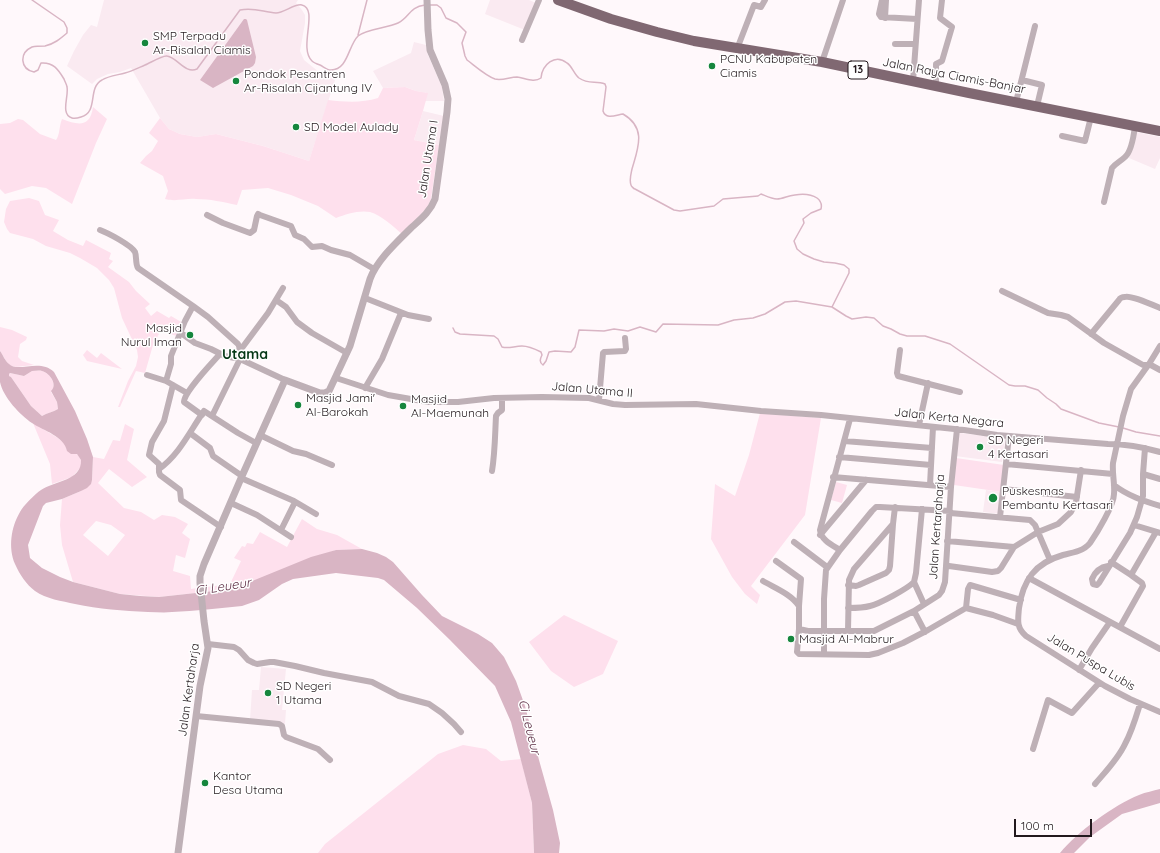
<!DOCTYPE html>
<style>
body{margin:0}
#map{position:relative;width:1160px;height:853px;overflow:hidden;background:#fff8fb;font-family:Quicksand,sans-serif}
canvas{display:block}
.scale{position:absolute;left:1014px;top:819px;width:78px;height:18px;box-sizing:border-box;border:2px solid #23191d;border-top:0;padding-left:5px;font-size:12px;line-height:14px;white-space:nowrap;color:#23191d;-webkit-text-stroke:3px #fff;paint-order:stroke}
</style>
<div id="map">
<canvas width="1160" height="853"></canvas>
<div class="scale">100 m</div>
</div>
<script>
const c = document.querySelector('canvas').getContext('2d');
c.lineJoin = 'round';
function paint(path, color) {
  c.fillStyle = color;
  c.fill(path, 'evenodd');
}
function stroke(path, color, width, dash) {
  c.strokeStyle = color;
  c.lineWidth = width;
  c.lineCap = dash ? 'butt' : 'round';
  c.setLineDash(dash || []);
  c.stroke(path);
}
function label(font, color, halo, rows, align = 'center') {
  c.font = font + ' Quicksand,sans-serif';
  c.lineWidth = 3;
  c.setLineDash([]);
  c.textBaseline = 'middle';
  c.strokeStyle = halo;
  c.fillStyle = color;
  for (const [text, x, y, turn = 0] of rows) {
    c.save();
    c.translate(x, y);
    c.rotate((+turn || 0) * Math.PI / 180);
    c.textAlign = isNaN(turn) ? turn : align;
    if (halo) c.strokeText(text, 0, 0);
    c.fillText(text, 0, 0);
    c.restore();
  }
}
paint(new Path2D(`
 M104,0H298L296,3L302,10L305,15V23L300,51L304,60L319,72L330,73L336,77L309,161L263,146L216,134L197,137L180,134L169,129L160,118L131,68L120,72L108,74L97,79L92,84L67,66L74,51L83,35L91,25L97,27Z
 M490,0H529L536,3L525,30L485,14Z
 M414,42L426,45L428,55L442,87L444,101H425L427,93L416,91L405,87L383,88L373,71L411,53Z
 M423,111L444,116L439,145L414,140Z
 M1136,132L1160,137V158L1155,169L1129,158Z
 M960,433L1005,438L1002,462L955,456L958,434Z
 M986,490L1002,492L1000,514L983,512Z
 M261,667L286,669L282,710H286L285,724L250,720L252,690H259Z`), '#faeaf1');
paint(new Path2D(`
 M405,87L416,91L428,93L423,111L414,140L439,145L431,199L427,208L402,234C394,227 381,215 370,212C359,210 346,214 336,218L318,206L291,195L268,188L242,190L237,205C223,202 210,199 196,199C186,198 176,202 165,199L168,191L163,176L140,163L146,156L152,151L158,141L149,133L160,118L169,129L180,134L197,137L216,134L263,146L309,161L328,100C346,102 362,103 378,98L383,88Z
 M93,107L107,119L96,143L72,204L46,188L32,186L5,194L0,189V124L10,123L18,119L23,120L40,134L56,140C60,135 59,126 62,119C78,125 90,128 93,107Z
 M29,198L39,201L45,215L59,220L53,231L68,240L83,246L86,240L111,253L109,259L113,261L108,267L129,282L136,291L150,304L145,308L151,316L157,311L169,318L171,316L183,323L176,336L161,330L153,345L145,373L136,371L120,407H118L128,381L136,366L138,357L137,350L122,318L114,288L109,280L97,268L80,258L70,253L46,246L33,239L10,233L7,229L4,222L6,209L10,201Z
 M0,327L12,330L27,337L26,340L20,344L18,357L22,361L34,365L16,367L11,366L8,364L0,351Z
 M87,350L97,358L101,353L122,369L87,361L83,355Z
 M32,371C35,371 39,370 42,371C50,373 58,385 51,392L57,402L58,409C53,412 47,413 42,416L31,406L11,377L9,376V374L10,373L24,376Z
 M760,413L821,418L805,515L751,586L760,595L757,604L745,594L732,577L711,539L715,484L735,496L749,455Z
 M33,423L58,438L65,444L66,447L78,455L81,460V467L72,477L52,484L50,464Z
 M125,424L134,429L127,460L147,477L132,487L109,469L98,483L124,508L141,512L154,520L162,515L175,517L188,524L182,533L190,539L185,558L176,555L173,571L190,576L191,589L230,584L241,561L234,558L242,546L245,547L247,543L253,544L260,532L287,547L302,519L317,529L337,535L362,549L336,550L232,589L159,597L120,594L73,582L62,545L60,525L62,499L81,491L92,480L93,457L104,459L113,440L120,441ZM96,521L111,525L125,535L108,556L83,535Z
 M956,458L1004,465L1002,492L954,485Z
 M836,482L847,485L842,503L831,500Z
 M564,615L618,641L603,674L574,687L551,671L529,642Z
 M463,745L486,749L501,761L521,759L532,803L534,853H318L325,844L438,754Z`), '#fee0ed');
paint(new Path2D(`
 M244,19H246L247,20L256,57L255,63L253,66L213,88L200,80Z
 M0,351C3,355 5,361 9,364C18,373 40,358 54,372L75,411L87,439L93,457L92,480L91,484L87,488L81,491L62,499L46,503L43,506L28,545L30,558L42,568L60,577L73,582L120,594L140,596L159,597L232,589L240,586L311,557L336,550L362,549L377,553L386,557L393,562L422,595L442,616L478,634L492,643L504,657L516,681L525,706L539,760L553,810L560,843L559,853H534L532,803L511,722L495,686L450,640L417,608L384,580L378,578L336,573L293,579L282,584L259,600L242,606C219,608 195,611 172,612C164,613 156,612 148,612C123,611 99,609 75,604C62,601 46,599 35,591C26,584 20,575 15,564C8,548 11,527 20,512C23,506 35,494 41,490C54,481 82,481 81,460L77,454H71L67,451C64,436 44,431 32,423C20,415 3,397 0,382C0,373 0,361 0,351ZM32,371C35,371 39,370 42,371C50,373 58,385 51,391L57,402L58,409C53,412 47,413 42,416L31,406L11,377L9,376V374L10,373L24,376Z
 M1160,789V803L1122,814L1090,837L1074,853H1060C1077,832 1114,805 1139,795C1146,792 1153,791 1160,789Z`), '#d9b5c4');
stroke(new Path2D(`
 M32,0L64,22L67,28V33C60,39 54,44 45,46C41,46 36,46 32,47C19,53 20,69 34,72L38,70L41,63C53,62 58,69 64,79C65,82 67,85 67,87C69,96 60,114 72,118C75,119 78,118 81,117C99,112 87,88 102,80C108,76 118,75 125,73C132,71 138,68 145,65C150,63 163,55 167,56C178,58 185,74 197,69L240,10C254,7 263,12 276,13C284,13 295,3 302,5C319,9 298,48 312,61C314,63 317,64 320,65C324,67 327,70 331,70C348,70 348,46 358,36C365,29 388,28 398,23C410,17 409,7 425,5
 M429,5H437L441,8L446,18L457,23L466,32L462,43L465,56L467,60C475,66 486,76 495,79C502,81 510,77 517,77C525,78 534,83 541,78C542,65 555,53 567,63C572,66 574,74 579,78C589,85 596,80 605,84L606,87L603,111C606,120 616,115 623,114C647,128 638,148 632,169C631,174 629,180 631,185C631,186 634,189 635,189L674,210L680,211L714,206L723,199L758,196L761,194C766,196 772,199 777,199C780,199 783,198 786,197C796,194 808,192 817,198C821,201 822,205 821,209L811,213L803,219L804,223L794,241L797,249L803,254L814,259L824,262L835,263L844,265L849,269V273L832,307
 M358,35L367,0
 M453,328L455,332L460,334L494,336L498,339L502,347C509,349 514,346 522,346C528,346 535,349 541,352L542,355C540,359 539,362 543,365L546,361L549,352L555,351L571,352L575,347L579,330L604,331L614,329L628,331L640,327L656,332L663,324L718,325L734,320L753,318L765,314L785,302L796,301L832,307L846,316L852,319L866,317L874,318L883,326L891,329L900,334L907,336H925L950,344L1009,385L1015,386H1025L1038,390L1047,398L1056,404L1061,409L1099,423L1119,427
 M1123,428L1136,432L1160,436`), '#d9b5c4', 1.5);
stroke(new Path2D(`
 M882,0L879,14L881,17L917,19
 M885,18L886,0
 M522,40L539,0
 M895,44H915
 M737,49L754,5L761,7L765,0
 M822,62L843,0
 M1022,80L1042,85L1037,106
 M913,81L919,0
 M936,86V64L942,61L952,27L940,18L942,0
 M1016,102L1035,26
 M1062,136L1085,141L1091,117
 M1104,202L1112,168C1116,163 1121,161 1125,157C1131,152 1134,134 1135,126
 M207,215L223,223L250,233L254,230L257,216L258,214L260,215L291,226L295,235L304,239L312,247L322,246L331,250L350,255L374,269
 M100,230C108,233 131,245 135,252C137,257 135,263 138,268L193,306L208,317L238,344C242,349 237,354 240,359L285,380
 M1002,291L1048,313L1061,315L1068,317L1104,343L1143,365H1148
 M365,298L408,315L429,319
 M276,300L286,307L297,322L312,333L347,353
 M181,333L195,343L211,349L225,356L235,358H239
 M1091,334L1119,300C1120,298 1123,297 1125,297C1131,295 1153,305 1160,308
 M1160,346L1149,364L1131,389L1123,416L1113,463C1112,474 1115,483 1114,494C1114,505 1097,533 1090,543C1084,551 1072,553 1063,555C1035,563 1023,580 1019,608C1018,620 1016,627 1026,636L1105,686L1130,699L1160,712
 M900,350L897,373L898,376L960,392
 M239,352L268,313L283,288
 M1149,364L1160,370
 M147,375L166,381L187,393
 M336,378L388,395L428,402H458L494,398L542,397L589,398L613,404L625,405L696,404L761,411L821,415L964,430L997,435L1108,444C1125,444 1143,447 1160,452
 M166,381L171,364V356L185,321L193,306
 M173,385L164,421L152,442L149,455L159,464V472L160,475L180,490L181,500L221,527
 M365,388L382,359L401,313
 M599,400L603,353L604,352L625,351L626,349L625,338
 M202,415L184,402C184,392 212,363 220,354
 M212,416L240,359
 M919,425L928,383
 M190,433L210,448L213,456L242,476
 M260,435L293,451L306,454L332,465
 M844,441L932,448
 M839,457L931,465
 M1006,464L1113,474
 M159,469C179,455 190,431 204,411L238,433L256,443
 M492,471C495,453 495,435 496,416L498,413L502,410V398
 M1143,474L1160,479
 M833,477L951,487
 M241,478L294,501L316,514
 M930,485L933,427
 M1114,485C1128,496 1144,501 1160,506
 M1003,489L1077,497
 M231,503L257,515L291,537
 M950,513L1030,520L1035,525L1050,560
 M1000,517L1009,436
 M1134,525L1160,533
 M281,530L295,502
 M820,535L866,480
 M947,541L1014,547
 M794,542L827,567
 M840,550C832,545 821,540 820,530L850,419
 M776,561L801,579L799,606
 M1111,562L1131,575L1156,532
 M1108,566C1101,567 1095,572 1092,579L1093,584L1097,585L1099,583L1130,533L1137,517L1143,496V474L1145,448
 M946,567L949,566L992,572L998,571L1001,568L1014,547L1038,532L1058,524L1071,512L1076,502L1081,470
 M1029,578L1160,649
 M763,581C775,588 791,594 799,606V629L808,631H874L914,611L939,595L942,591L945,582L951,487L957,429
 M914,582L924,604
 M848,585L856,586L859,585L886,573L889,570L890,566L893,524
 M848,608C855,608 863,608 870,606C879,604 907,589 914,582L916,573L922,509
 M966,608L968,589L970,585L1021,600
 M914,611L925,632
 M1120,627L1143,586L1142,583L1131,575
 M799,629L797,652L799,654L869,655L878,653L903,643L928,630L966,608L993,615L1018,624
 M848,631L849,580L854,569L893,524L895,507
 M208,644L234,647L239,650L248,660L254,663L257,664L270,662H274L295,666L324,673L372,682L399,696L429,704L442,713L454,724L461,732
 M824,654V599L826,570L840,550L872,511L876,507H880L950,511
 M1079,670L1092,648L1110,622
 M196,716L279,724L282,726L284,735L286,737L318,749L330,760
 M1033,749L1048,700L1072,713L1099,683
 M1095,784C1106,771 1118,759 1125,744C1132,731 1136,717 1140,704`), '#beb0b6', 6);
stroke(new Path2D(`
 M178,853L200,686L208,648L204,621L200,583V576L204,564L242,476L285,380L320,393H325L329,391L350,346L370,279C377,260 397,242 411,228C421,219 430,212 435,199L447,112L448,99L445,85L430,50L428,30L427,0`), '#beb0b6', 7);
stroke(new Path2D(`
 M558,0L611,19L657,32L694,41L822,62L969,93L1160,131`), '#806872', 10);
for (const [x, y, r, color] of [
 [145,43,4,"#15863d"],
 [712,66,4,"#15863d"],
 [236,81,4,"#15863d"],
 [296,127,4,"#15863d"],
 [190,335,4,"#15863d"],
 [298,405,4,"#15863d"],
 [403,406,4,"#15863d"],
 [980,447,4,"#15863d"],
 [993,498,5,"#15863d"],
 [791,639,4,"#15863d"],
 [268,693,4,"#15863d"],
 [205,783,4,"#15863d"]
]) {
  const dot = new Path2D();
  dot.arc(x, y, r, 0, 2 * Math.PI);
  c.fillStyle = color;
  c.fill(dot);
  stroke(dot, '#fff', 1.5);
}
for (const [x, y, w] of [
 [858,70,20]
]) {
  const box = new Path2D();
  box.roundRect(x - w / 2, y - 9, w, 18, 3);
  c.fillStyle = '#fff';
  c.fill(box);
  stroke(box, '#23191d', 1);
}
label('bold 11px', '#23191d', null, [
 ["13",858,70]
]);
label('12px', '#23191d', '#fff', [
 ["SMP Terpadu",153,36],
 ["Ar-Risalah Ciamis",153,50],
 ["PCNU Kabupaten",720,59],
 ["Ciamis",720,73],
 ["Pondok Pesantren",244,74],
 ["Ar-Risalah Cijantung IV",244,88],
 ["SD Model Aulady",304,127],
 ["Masjid",182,328,"right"],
 ["Nurul Iman",182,342,"right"],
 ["Masjid Jami'",306,398],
 ["Al-Barokah",306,412],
 ["Masjid",411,399],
 ["Al-Maemunah",411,413],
 ["SD Negeri",988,440],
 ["4 Kertasari",988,454],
 ["Puskesmas",1002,491],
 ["Pembantu Kertasari",1002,505],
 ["Masjid Al-Mabrur",799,639],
 ["SD Negeri",276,686],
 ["1 Utama",276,700],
 ["Kantor",213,776],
 ["Desa Utama",213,790]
], 'left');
label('12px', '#23191d', '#fff', [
 ["Jalan Raya Ciamis-Banjar",954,76,11],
 ["Jalan Utama I",428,159,-81],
 ["Jalan Utama II",592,390,5],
 ["Jalan Kerta Negara",949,418,6],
 ["Jalan Kertaraharja",937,527,-86],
 ["Jalan Puspa Lubis",1091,662,31],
 ["Jalan Kertaharja",189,690,-82]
]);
label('italic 13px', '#5e2e45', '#fff', [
 ["Ci Leueur",223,587,-9],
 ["Ci Leueur",529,727,76]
]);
label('bold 14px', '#043816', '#fff', [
 ["Utama",245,355]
]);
</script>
